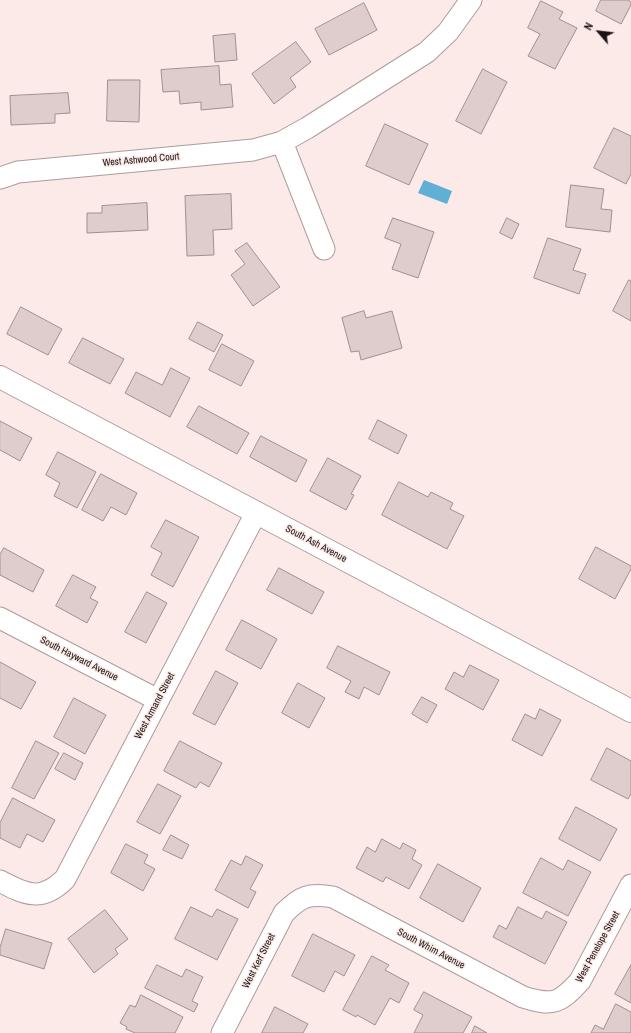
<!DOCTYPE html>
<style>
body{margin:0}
#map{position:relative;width:631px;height:1033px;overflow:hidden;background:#fceae9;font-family:"Archivo Narrow",sans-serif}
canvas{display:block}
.north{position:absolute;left:579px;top:12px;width:40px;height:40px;-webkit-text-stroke:3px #fceae9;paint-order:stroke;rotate:298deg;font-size:11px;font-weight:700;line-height:16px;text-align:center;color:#191313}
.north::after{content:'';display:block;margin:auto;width:14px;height:18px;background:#191313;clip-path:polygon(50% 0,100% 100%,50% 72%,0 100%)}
</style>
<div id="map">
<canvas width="631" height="1033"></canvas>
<div class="north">N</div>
</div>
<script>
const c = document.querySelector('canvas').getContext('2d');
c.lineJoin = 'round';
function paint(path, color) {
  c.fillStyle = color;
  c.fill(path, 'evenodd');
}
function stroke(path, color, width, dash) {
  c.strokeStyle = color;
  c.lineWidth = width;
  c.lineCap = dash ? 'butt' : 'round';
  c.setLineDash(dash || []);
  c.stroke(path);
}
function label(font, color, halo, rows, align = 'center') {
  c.font = font + ' "Archivo Narrow",sans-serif';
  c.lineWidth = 3;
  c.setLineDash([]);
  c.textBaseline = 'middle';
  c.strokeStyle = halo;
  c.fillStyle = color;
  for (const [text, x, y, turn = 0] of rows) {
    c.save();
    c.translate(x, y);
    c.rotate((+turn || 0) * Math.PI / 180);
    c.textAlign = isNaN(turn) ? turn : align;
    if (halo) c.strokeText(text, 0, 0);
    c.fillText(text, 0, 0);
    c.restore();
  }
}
paint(new Path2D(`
 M424,180L452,191L447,204L418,193Z`), '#60afd5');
const building = new Path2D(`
 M601,0H628L631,2V5L621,24L596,11Z
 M541,1L563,12L559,19L577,28L555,69L528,56L540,34L528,28Z
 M364,3L377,30L329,55L315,29Z
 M235,34L237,60L215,62L213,36Z
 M296,42L311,62L290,78L296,87L274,104L252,74Z
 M219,66L220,85L231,84L233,107L201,110V102L180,104L179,91L163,92L161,70Z
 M483,69L507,82L481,134L456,121Z
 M108,80H140L139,122L107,121Z
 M68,93L70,113L55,114V123L11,125L10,96Z
 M385,124L428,144L409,185L366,166Z
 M614,128L631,136V174L626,184L594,168Z
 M571,185L604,189L601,209L612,210L610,232L566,227Z
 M231,194L232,229L213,230L214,255L187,256L185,196Z
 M147,203L148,230L87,233V213H102V206Z
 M393,218L434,232L418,278L392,269L401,244L385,238Z
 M507,218L519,224L512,239L500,233Z
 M548,238L581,249L573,270L586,274L579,294L534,278Z
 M247,243L280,287L253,306L231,275L245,264L235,251Z
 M629,280L631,281V321L613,311Z
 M21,307L62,329L48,355L7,334Z
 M364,311L366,318L392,311L402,348L361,360L359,351L351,352L342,318Z
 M198,322L223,335L214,352L189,339Z
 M83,338L124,359L110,384L69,363Z
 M222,344L254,361L241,386L209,370Z
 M171,368L190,378L170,417L125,393L136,372L162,385Z
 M199,406L249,433L237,454L187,427Z
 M378,420L407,435L398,454L369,439Z
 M0,421L32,438L20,461L0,450Z
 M261,436L307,460L296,482L250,457Z
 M58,452L96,472L77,508L54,496L60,483L46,475Z
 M328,458L361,476L351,494L354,495L346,510L310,491Z
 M101,474L137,493L126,515L111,507L103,521L82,510Z
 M399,482L428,497L431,492L453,503L450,509L464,516L447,549L382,515Z
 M166,520L199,537L173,587L151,575L162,553L151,547Z
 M596,547L631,566V569L615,599L579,579Z
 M4,548L44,570L33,592L0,575V555Z
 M279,568L324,592L312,614L267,590Z
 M73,575L96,587L90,598L98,602L87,623L56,606Z
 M147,592L167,603L146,643L125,632Z
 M242,620L277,639L261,669L226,650Z
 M338,646L390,672L379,695L364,687L359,699L345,692L351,681L327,668Z
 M0,662L36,682L21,709L0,698Z
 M470,665L499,680L483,710L445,689L454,672L463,677Z
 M216,671L238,683L215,725L193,714Z
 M298,683L325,698L309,728L282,713Z
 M422,697L437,705L427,723L412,714Z
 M74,698L106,715L85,754L54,737Z
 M540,709L561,720L542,756L512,740L525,714L535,719Z
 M36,741L59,753L34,799L12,788Z
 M180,741L222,763L209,787L200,782L196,788L164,771Z
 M607,748L631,761V794L628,799L591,780Z
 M64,753L83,763L75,780L55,769Z
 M158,784L181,796L160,834L137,822Z
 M13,798L55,820L43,842L27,834L20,848L0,838V823Z
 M576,807L617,829L600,861L559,839Z
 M171,835L189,845L182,859L163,850Z
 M382,839L400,849L403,843L416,850L412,859L422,865L409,889L386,877L383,882L356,868L367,847L375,852Z
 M126,844L148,855L144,863L155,869L143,891L111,873Z
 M246,856L263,865L250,889L256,892L248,908L215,890L231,860L241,865Z
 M541,858L563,870L568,860L591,872L568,916L523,893Z
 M438,864L481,888L463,922L420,898Z
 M191,907L212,917L217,909L238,919L217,960L175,939Z
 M518,907L542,919L546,911L567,922L545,964L493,937L499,925L506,929Z
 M105,910L128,939L115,949L118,954L94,973L68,939Z
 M6,929L52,943L44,969L0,955V948Z
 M313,934L355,955L344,976L335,971L324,992L292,976Z
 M372,956L389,965L385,970L409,983L399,1003L390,998L375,1025L357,1015L356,1017L343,1010Z
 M157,965L182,977L186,969L203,977L192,1001L198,1004L194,1012L145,988Z
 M631,965V1003L615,994Z
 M424,992L472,1017L463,1033H414L423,1015L414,1010Z
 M141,995L183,1017L175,1033H135L126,1029L127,1027L120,1023L130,1005L135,1007Z
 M616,1004L631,1012V1033H591L595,1025L603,1029Z
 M275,1007L308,1024L303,1033H262Z
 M475,1026L487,1033H472Z`);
paint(building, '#dfcdcd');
stroke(building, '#a08f8f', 1);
const minor = new Path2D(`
 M282,142L324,249
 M0,178L18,172L253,150L282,142L307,128L427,52L448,32L471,0
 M0,618L158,700
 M0,881C26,895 42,902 65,879L256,513
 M222,1033L284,913C301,896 309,893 333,897L523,997C553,1006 559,1004 580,981L631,885`);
const tertiary = new Path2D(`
 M0,377L631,711`);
stroke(minor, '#ad9c9c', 23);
stroke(tertiary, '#ad9c9c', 24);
stroke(minor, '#fff', 21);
stroke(tertiary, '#fff', 22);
label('10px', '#191313', '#fceae9', [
 ["West Ashwood Court",141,160,-5],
 ["South Ash Avenue",316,544,28],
 ["South Hayward Avenue",79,659,27],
 ["West Armand Street",155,706,-62],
 ["West Penelope Street",598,947,-61],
 ["South Whim Avenue",431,949,28],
 ["West Kerf Street",259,961,-63]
]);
</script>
